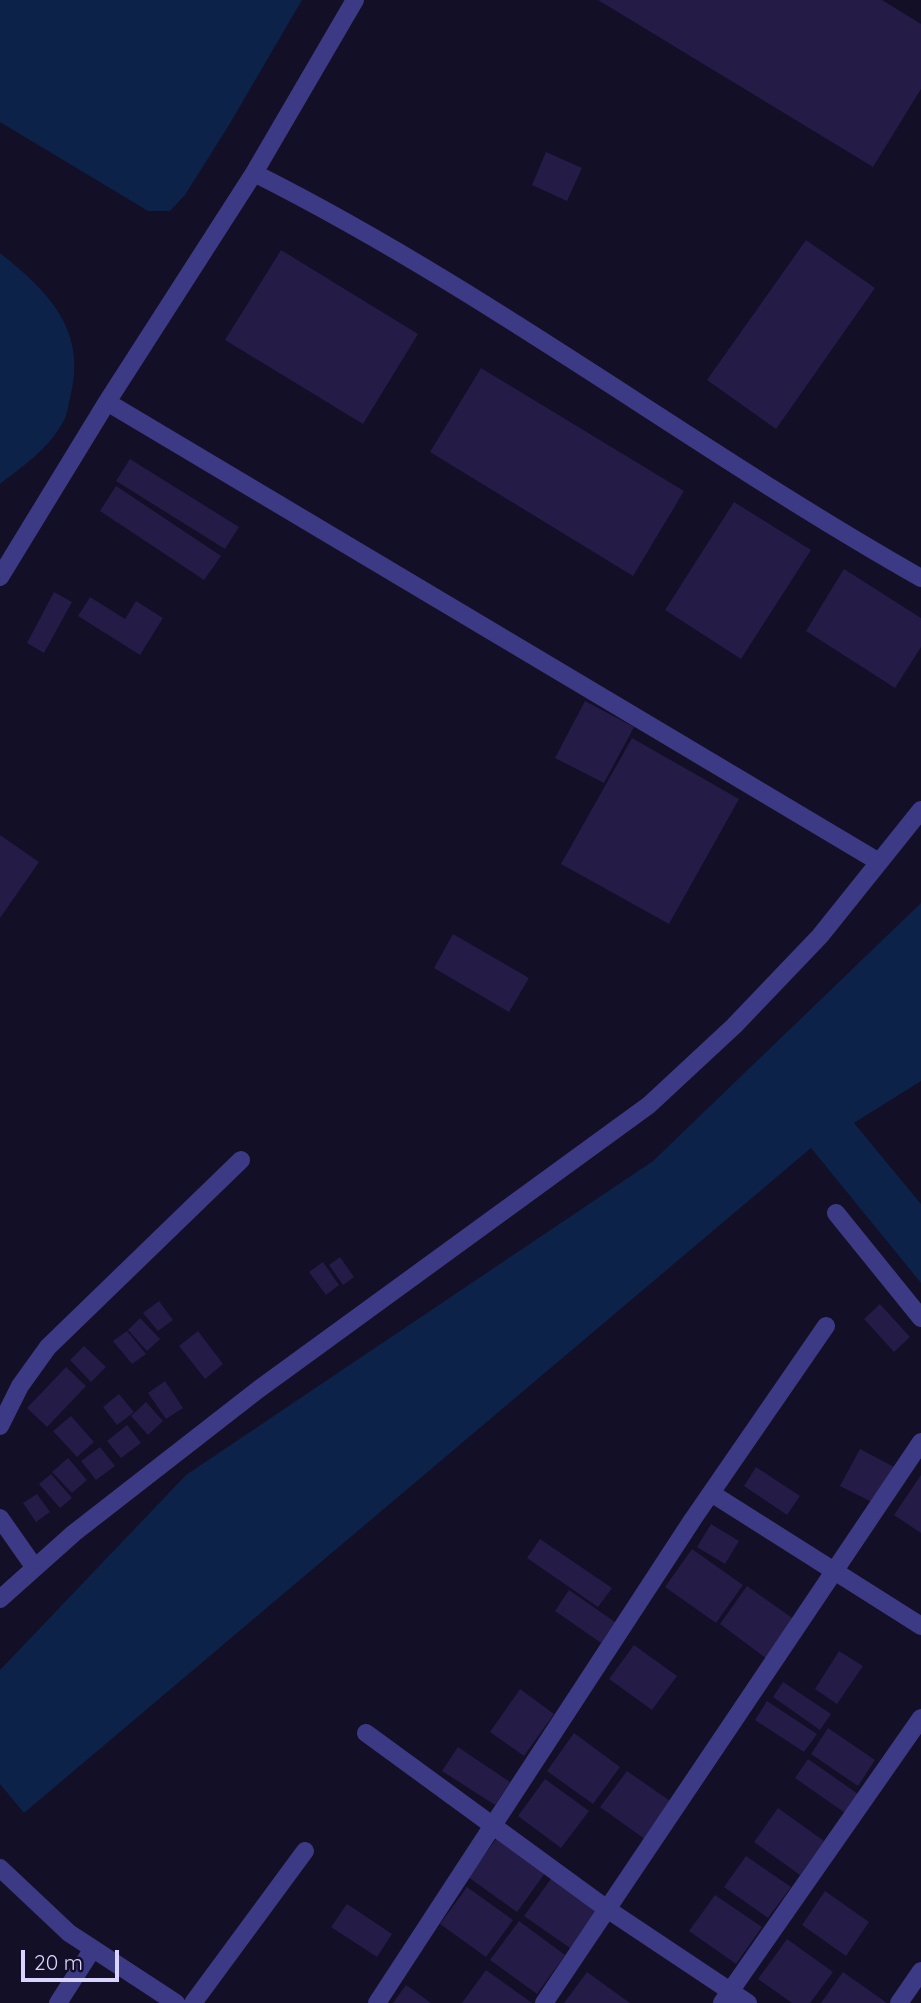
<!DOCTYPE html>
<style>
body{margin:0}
#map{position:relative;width:921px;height:2003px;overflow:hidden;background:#130f26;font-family:Quicksand,sans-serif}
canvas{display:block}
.scale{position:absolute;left:21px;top:1950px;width:98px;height:32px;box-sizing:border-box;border:4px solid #d9d4ff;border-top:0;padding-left:9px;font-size:21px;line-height:24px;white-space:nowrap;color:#d9d4ff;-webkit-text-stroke:5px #130f26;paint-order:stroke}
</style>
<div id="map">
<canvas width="921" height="2003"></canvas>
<div class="scale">20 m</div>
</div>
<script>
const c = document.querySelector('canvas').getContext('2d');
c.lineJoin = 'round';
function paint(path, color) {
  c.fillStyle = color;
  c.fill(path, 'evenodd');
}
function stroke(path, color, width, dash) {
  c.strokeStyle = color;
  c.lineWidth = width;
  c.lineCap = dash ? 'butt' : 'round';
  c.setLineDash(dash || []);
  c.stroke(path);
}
paint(new Path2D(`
 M0,0H302L229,125L185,195L170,211H148L0,122Z
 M0,253C49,292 88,331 70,398C68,406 67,417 62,424C48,449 22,467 0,484Z
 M921,903V1081L854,1123L921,1204V1283L811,1148L24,1813L0,1784V1670L186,1475L653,1161Z`), '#0c2248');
paint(new Path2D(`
 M598,0H882L921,24V89L873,167Z
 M546,152L582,168L567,201L532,185Z
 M806,240L875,288L776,429L707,380Z
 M281,250L418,334L363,424L225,340Z
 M481,368L684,491L633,576L430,452Z
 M130,459L239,527L225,549L116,481Z
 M116,486L221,556L204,580L100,511Z
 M734,502L811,550L741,659L665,610Z
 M844,569L921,618V647L895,688L806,631Z
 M54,592L72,602L44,653L27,643Z
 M90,597L125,619L136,601L163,618L140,655L78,616Z
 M585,701L634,727L604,783L555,758Z
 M632,738L739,799L669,924L561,864Z
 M0,835L39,862L0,918Z
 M453,934L529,978L509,1012L434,968Z
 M340,1257L354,1277L343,1285L329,1265Z
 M323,1262L339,1285L326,1295L309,1272Z
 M159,1301L173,1320L158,1331L143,1313Z
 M880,1304L910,1337L894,1352L864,1319Z
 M140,1318L160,1339L147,1351L128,1330Z
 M127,1331L146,1354L132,1364L113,1341Z
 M198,1331L223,1364L205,1379L179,1346Z
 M84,1346L106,1367L91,1382L70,1360Z
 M66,1367L86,1386L47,1427L27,1408Z
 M165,1381L183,1408L166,1419L148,1393Z
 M119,1394L134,1412L117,1425L103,1407Z
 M146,1402L163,1421L148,1435L131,1416Z
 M71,1416L94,1442L77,1457L53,1431Z
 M127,1425L141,1443L121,1458L107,1441Z
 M100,1447L115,1466L96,1480L81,1461Z
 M860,1449L894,1467L874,1503L840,1486Z
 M68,1458L87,1480L72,1493L52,1472Z
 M756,1467L800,1496L787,1515L744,1486Z
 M51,1474L72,1498L60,1508L39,1484Z
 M921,1475V1533L894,1515Z
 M37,1494L50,1512L36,1522L23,1503Z
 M711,1524L739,1541L725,1564L697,1547Z
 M540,1539L612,1588L598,1607L527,1558Z
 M692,1549L743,1585L716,1623L665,1587Z
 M747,1586L795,1620L767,1659L720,1624Z
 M569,1590L615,1622L601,1643L555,1611Z
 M634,1645L677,1676L652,1710L609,1679Z
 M839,1651L863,1666L837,1704L815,1689Z
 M783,1682L831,1714L820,1730L773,1697Z
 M520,1689L554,1714L524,1756L490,1732Z
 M767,1701L817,1734L804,1752L755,1720Z
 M828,1728L875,1760L858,1786L811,1754Z
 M574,1733L620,1767L593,1804L547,1771Z
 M458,1747L510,1782L495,1805L442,1771Z
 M808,1759L858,1794L845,1813L795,1778Z
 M627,1771L673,1803L646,1840L600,1807Z
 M545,1779L589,1811L561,1848L518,1816Z
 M778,1808L824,1841L800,1875L754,1842Z
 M500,1834L548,1869L517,1912L468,1877Z
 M746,1856L791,1887L768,1918L724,1887Z
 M553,1876L598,1909L570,1948L524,1916Z
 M467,1887L513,1920L486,1957L440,1924Z
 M825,1891L869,1922L846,1956L802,1925Z
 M715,1895L762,1927L736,1964L689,1931Z
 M347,1904L392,1934L377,1957L331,1927Z
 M519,1921L565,1955L537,1994L490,1960Z
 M787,1939L833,1972L810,2003H792L758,1979Z
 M486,1970L532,2003H462Z
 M587,1972L630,2003H564Z
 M843,1972L887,2003H821Z
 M406,1985L431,2003H393Z`), '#241b47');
stroke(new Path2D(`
 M254,173C487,290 695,450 921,578
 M107,402L879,862
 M0,577L107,402L254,173L355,0
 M836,1213L921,1318
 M0,1426L20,1386L48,1347L241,1160
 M711,1493L921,1626
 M0,1518L35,1568
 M0,1599L74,1533L259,1389L649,1105L734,1026L820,936L921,810
 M366,1733L607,1909L748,2003
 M0,1868L69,1933L176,2003
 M58,2003L92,1950
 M193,2003L305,1851
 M377,2003L693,1519L826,1326
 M544,2003L921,1442
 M722,2003L921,1718
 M899,2003L921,1971`), '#3d3a85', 18);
</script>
